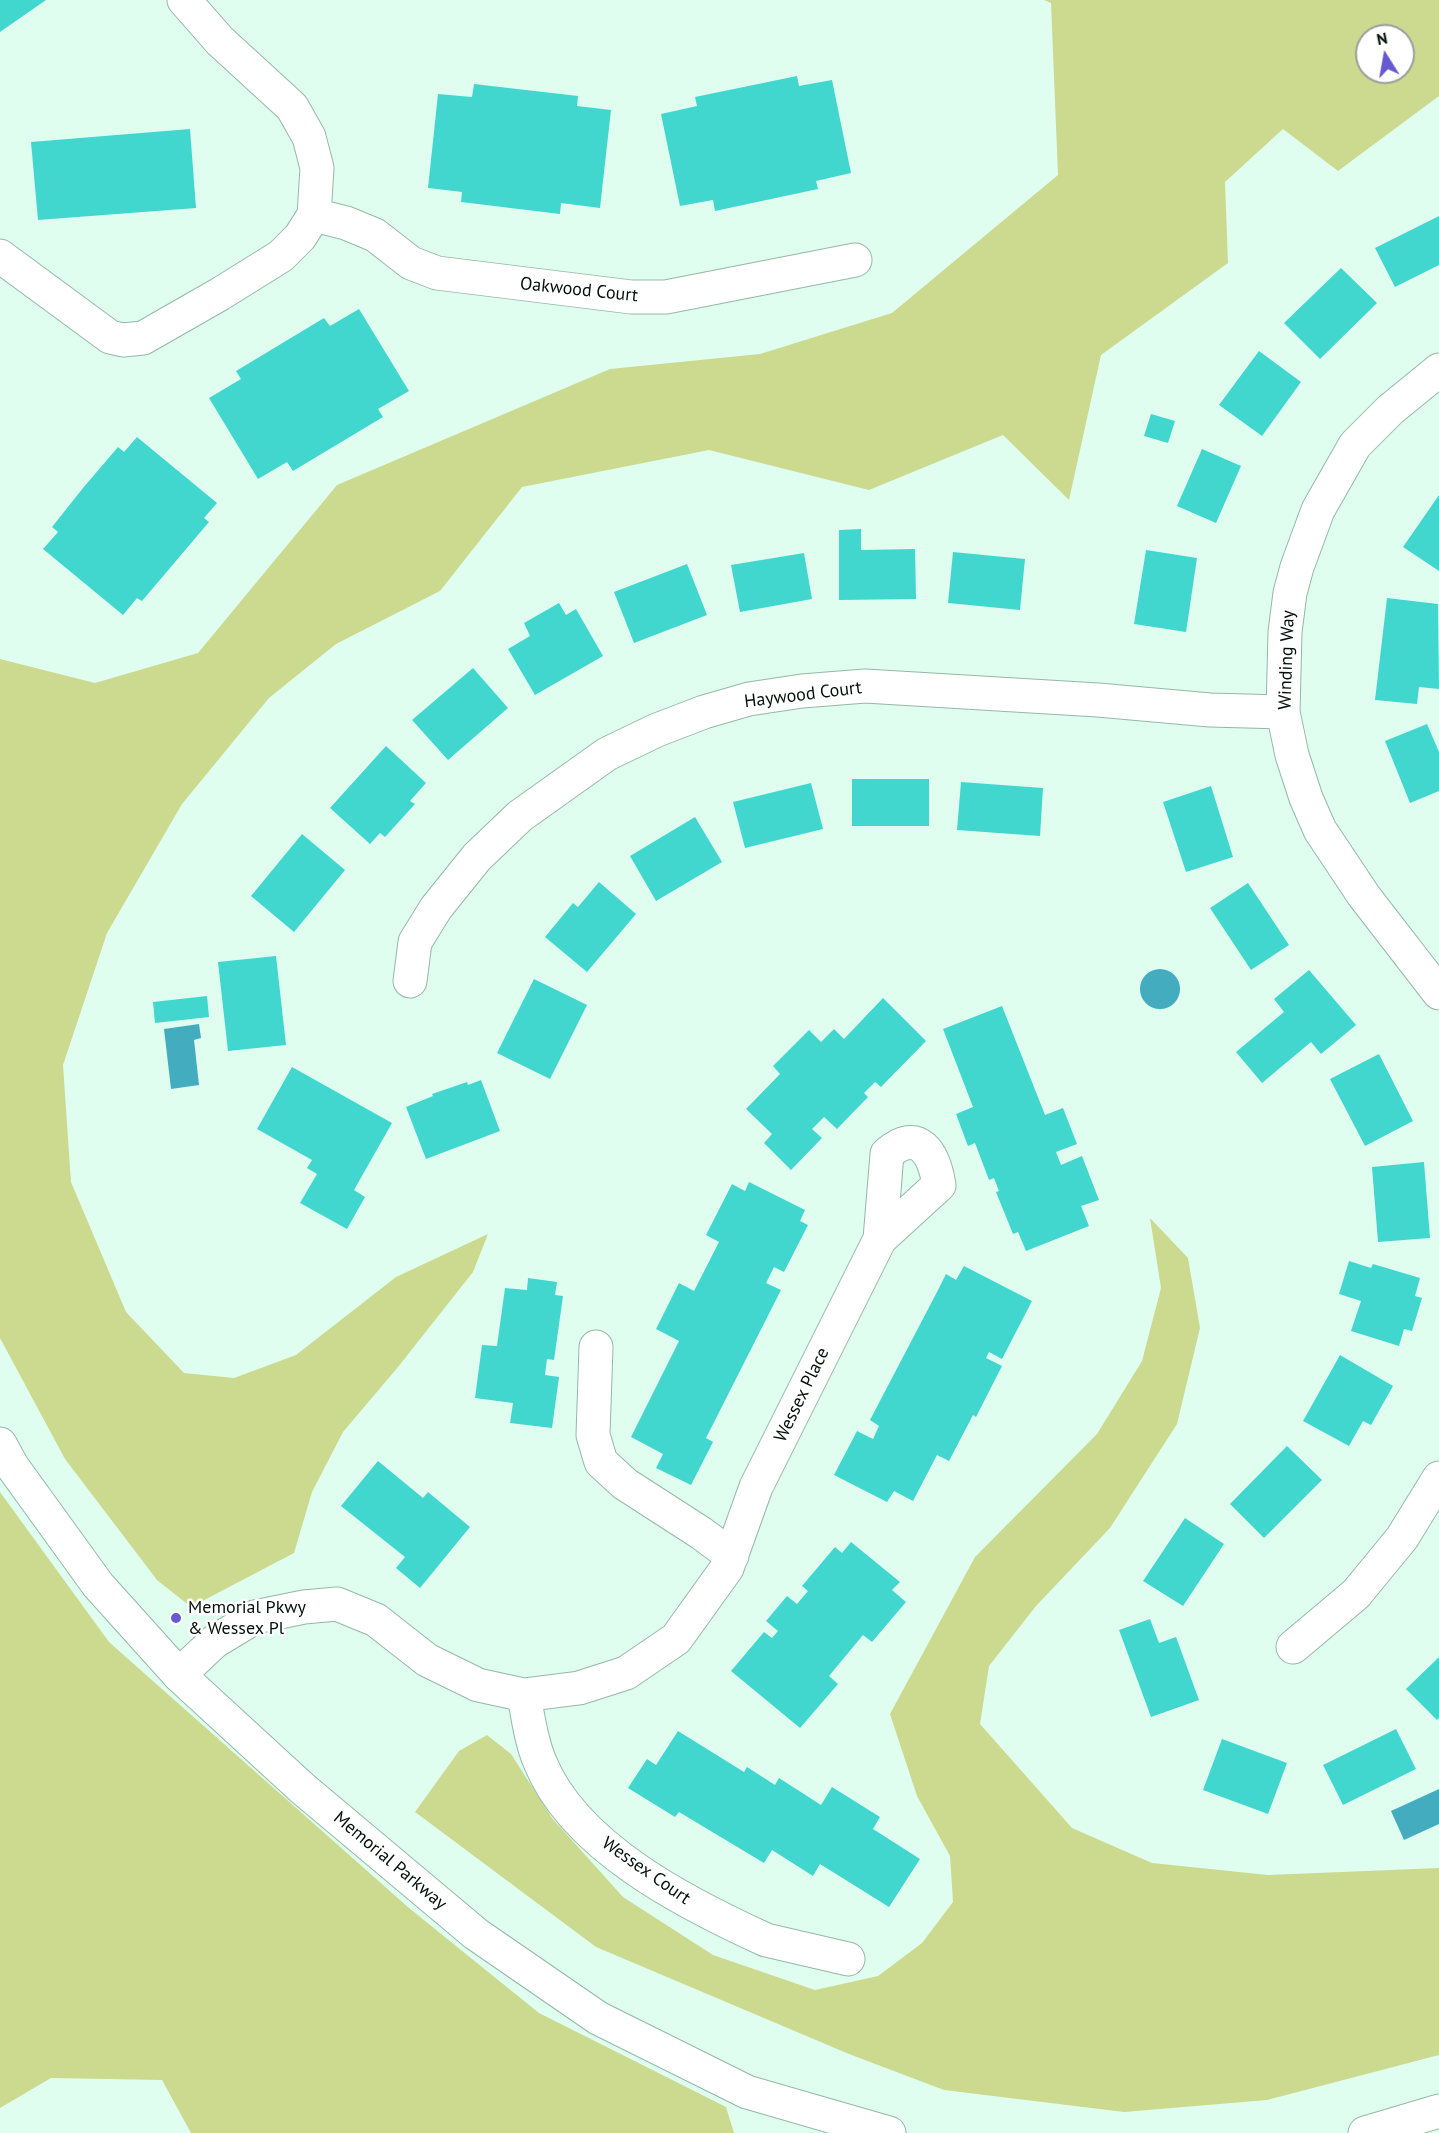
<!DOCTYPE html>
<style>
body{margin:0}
#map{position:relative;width:1439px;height:2133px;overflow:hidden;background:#e0fef0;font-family:"PT Sans",sans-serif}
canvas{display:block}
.north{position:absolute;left:1355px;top:24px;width:60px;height:60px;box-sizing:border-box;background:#fff;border:2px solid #9a9f9d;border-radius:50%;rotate:349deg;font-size:16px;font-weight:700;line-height:24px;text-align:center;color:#030f09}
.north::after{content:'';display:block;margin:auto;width:21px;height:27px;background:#6659d2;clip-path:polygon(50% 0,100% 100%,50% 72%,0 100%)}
</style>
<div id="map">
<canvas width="1439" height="2133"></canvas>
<div class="north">N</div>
</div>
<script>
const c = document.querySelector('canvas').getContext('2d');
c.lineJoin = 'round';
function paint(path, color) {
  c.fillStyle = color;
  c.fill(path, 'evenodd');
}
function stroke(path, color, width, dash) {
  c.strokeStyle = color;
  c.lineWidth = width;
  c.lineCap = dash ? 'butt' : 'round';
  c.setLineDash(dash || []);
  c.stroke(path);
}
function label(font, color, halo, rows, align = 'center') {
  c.font = font + ' "PT Sans",sans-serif';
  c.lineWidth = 5;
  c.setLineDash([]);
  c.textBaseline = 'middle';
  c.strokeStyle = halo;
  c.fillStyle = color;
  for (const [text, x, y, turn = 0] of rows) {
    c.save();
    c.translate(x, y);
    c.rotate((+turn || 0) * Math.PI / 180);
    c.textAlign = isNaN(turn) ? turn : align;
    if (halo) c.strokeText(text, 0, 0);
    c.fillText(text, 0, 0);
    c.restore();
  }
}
paint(new Path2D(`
 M1044,0H1439V96L1338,171L1283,129L1225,182L1228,263L1101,355L1069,500L1003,435L869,490L709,450L522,487L440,591L336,644L269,698L182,804L107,933L63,1065L71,1182L126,1312L184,1373L234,1378L296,1355L396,1277L488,1234L473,1272L398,1367L343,1432L312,1492L294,1553L191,1607L157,1580L65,1459L0,1338V659L95,683L198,653L337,485L610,369L760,354L892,313L1058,175L1051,3ZM1367,36H1403V72H1367Z
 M1150,1218L1188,1258L1200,1328L1177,1424L1110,1528L1036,1606L989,1666L980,1724L1072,1828L1152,1863L1268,1875L1439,1868V2055L1267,2100L1124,2112L944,2090L849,2054L596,1947L415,1812L459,1751L487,1735L511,1754L552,1818L623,1897L713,1955L815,1990L878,1976L922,1943L953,1902L950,1856L917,1796L890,1714L975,1557L1097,1434L1142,1361L1161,1288Z
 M0,1492L109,1642L409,1908L539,2013L726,2107L734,2133H191L162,2080L51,2078L0,2108Z`), '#cbda8e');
paint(new Path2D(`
 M1140 989a20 20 0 1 1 40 0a20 20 0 1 1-40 0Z
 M199,1024L201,1038L194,1040L199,1085L171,1089L164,1029Z
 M1439,1789V1824L1404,1840L1391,1811Z`), '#43acbf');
paint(new Path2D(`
 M0,0H46L0,32Z
 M797,76L799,86L832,80L851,173L816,181L818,189L715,211L713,200L680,206L661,114L697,106L695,97Z
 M474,84L578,96L577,106L611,110L600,208L561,203L560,214L461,202L462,192L428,188L438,94L472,97Z
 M190,129L196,208L38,220L31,142Z
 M1439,216V265L1395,287L1375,248Z
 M1341,268L1377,303L1320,359L1284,323Z
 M359,309L409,391L378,409L383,417L293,471L287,462L258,479L209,398L241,379L236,371L324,318L330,326Z
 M1259,351L1301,382L1262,436L1219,405Z
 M1151,414L1175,421L1168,443L1144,436Z
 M137,437L217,503L204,518L209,522L142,601L137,598L123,615L43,549L58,532L52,527L83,488L118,447L124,452Z
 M1202,449L1241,466L1216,523L1177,506Z
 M1439,495V571L1403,547Z
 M861,529V550L915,549L916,599L839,600V530Z
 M1146,550L1197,558L1186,632L1134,624Z
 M953,552L1025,559L1020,610L948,603Z
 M804,553L812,599L740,612L731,565Z
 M687,564L707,615L634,643L614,592Z
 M1387,598L1438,604L1439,689L1419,687L1417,704L1375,700Z
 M559,603L566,615L576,609L603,656L535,695L508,649L530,636L524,623Z
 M473,668L508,708L448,760L412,720Z
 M1427,724L1439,752V791L1410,803L1385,741Z
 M386,746L426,783L410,801L415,804L385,837L380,833L370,844L330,808Z
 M852,779H929V826H852Z
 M961,782L1043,788L1040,836L957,830Z
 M811,783L823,829L745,848L733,802Z
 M1211,786L1233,857L1186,872L1163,802Z
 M695,817L722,862L656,901L630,856Z
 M302,834L345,870L294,932L251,896Z
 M599,882L636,914L587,972L545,937L573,903L578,907Z
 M1248,883L1289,945L1251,970L1210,908Z
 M276,956L286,1045L228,1051L218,962Z
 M1309,970L1356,1025L1321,1054L1311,1042L1262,1083L1236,1052L1284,1012L1274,999Z
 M534,979L587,1005L550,1079L497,1053Z
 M207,996L209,1017L155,1023L153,1002Z
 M883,998L926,1041L881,1087L875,1082L864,1093L868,1097L837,1129L824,1117L812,1129L822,1138L791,1170L764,1143L772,1134L746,1109L780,1074L773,1066L809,1030L821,1042L834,1029L844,1039Z
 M1002,1006L1045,1115L1063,1108L1077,1144L1056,1152L1061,1165L1082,1156L1099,1200L1081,1206L1089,1226L1026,1251L1018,1232L1013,1234L996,1192L999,1191L994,1178L989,1180L975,1143L968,1146L956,1114L973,1107L943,1029Z
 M1379,1054L1413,1121L1365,1146L1330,1079Z
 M292,1067L392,1123L354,1190L365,1197L347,1229L300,1203L317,1174L307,1168L312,1160L257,1129Z
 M481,1080L500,1131L426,1159L406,1107L433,1096L432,1094L467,1082L468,1085Z
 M1424,1162L1430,1238L1378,1242L1372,1167Z
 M749,1182L805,1210L800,1221L808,1225L784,1272L774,1267L766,1283L781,1290L706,1438L713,1442L691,1485L656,1468L663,1454L631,1437L679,1341L656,1329L679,1283L694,1291L719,1242L706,1235L732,1184L745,1191Z
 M1349,1261L1371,1268L1373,1264L1420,1278L1415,1296L1422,1298L1412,1331L1404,1329L1399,1346L1351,1331L1361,1301L1339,1294Z
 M964,1266L1032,1301L1002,1359L989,1352L986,1358L1002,1366L976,1417L973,1415L949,1461L937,1455L913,1501L894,1491L887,1502L834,1475L857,1431L873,1439L879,1426L870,1420L937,1292L946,1274L956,1280Z
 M528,1278L557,1282L555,1295L563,1296L554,1360L547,1359L545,1375L559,1377L552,1428L510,1423L513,1403L475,1398L482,1345L497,1346L505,1288L527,1290Z
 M1340,1355L1393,1386L1371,1425L1363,1421L1349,1446L1303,1421Z
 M1287,1446L1322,1480L1264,1538L1230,1504Z
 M378,1461L423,1498L428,1492L470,1527L420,1588L396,1568L405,1557L341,1506Z
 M1185,1518L1224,1544L1183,1606L1143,1581Z
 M851,1542L900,1582L892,1590L906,1602L872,1642L863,1635L829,1676L838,1684L800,1728L731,1671L764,1632L772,1638L778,1631L766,1621L787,1596L797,1604L808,1591L802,1586L835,1547L842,1553Z
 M1150,1619L1159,1643L1176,1637L1199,1700L1151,1717L1119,1630Z
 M1439,1657V1718L1437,1720L1406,1689Z
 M1396,1729L1416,1769L1343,1805L1323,1765Z
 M678,1731L744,1772L747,1767L775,1785L779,1778L821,1805L832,1787L880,1817L873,1829L920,1859L889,1907L820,1864L813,1876L772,1850L764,1863L679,1812L675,1817L628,1788L647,1759L656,1765Z
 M1222,1739L1287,1763L1268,1814L1203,1790Z`), '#42d7ce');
const minor = new Path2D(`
 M314,215L346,223L375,235L411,263L437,273L631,297H666L855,260
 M0,256L110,337L123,340L143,338L220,294L281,256L300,237L314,215L317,168L309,137L292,107L220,41L184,0
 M1439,370L1390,410L1355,445L1318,510L1297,567L1290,593L1285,632L1283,712L1292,755L1306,798L1320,830L1364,896L1439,993
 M410,981L415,942L436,908L477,857L520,816L607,754L657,730L704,712L749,699L802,691L865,686L1098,700L1210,710L1283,712
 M596,1347L593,1435L601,1462L625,1484L701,1533L732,1556
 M1293,1647L1356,1594L1402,1538L1439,1478
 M179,1675L214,1642L255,1617L304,1607L337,1604L376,1620L427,1660L478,1685L524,1695L579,1688L626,1673L676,1639L727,1568L756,1487L880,1239L887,1154C919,1126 934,1154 939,1185L880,1239
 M524,1695C528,1717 531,1741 540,1762C574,1847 687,1904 766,1940L848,1959`);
const major = new Path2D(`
 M0,1444L12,1466L98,1585L179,1675L302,1788L476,1934L598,2018L747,2092L889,2133
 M1365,2133L1439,2111`);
stroke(minor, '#94b8a7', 35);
stroke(major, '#94b8a7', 35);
stroke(minor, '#fff', 33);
stroke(major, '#fff', 33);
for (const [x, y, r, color] of [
 [176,1618,6,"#6659d2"]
]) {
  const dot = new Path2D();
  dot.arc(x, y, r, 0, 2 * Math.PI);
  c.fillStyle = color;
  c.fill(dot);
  stroke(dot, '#fff', 2);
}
label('18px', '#030f09', '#fff', [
 ["Oakwood Court",579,290,6],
 ["Winding Way",1287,660,-88],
 ["Haywood Court",803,695,-7],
 ["Wessex Place",802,1395,-64],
 ["Memorial Parkway",390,1861,40],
 ["Wessex Court",646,1871,35]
]);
label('18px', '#030f09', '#fff', [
 ["Memorial Pkwy",188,1608],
 ["& Wessex Pl",188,1629]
], 'left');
</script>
